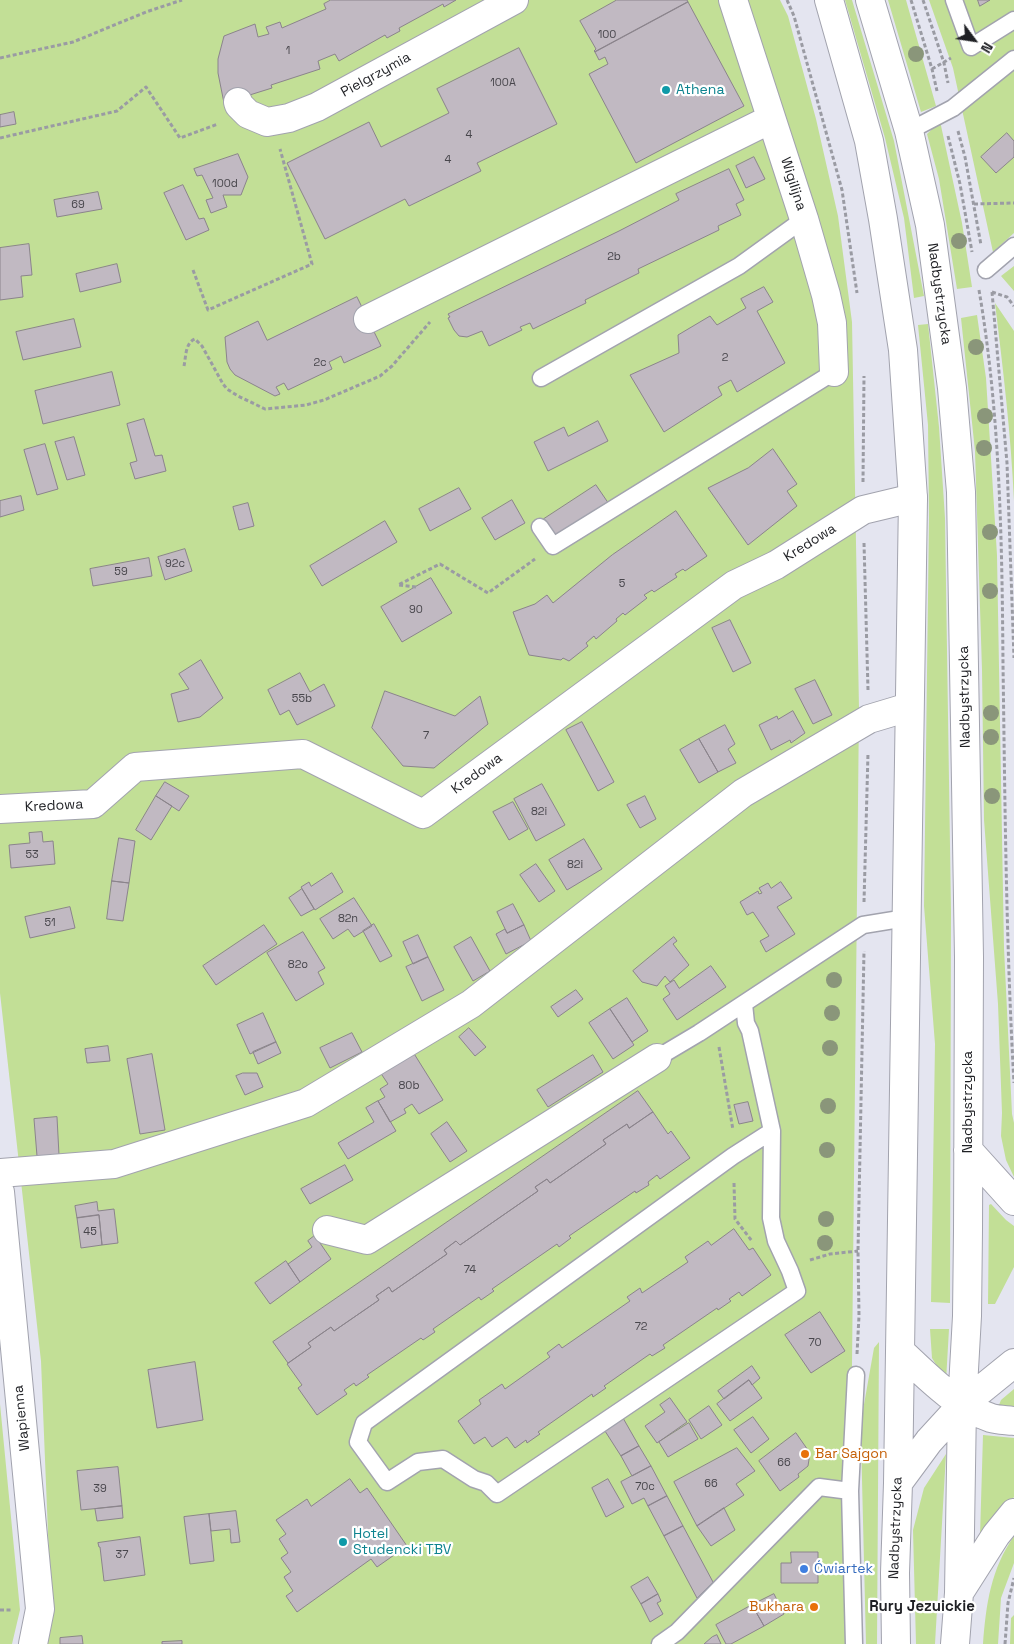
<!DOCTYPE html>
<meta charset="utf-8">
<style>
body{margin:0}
#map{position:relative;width:1014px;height:1644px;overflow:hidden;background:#e4e5f0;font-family:"Space Grotesk",sans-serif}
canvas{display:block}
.north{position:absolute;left:949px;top:15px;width:50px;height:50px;-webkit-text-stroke:4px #fff;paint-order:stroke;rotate:121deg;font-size:14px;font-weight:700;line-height:20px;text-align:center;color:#1f2024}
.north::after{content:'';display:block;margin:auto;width:18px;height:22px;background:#1f2024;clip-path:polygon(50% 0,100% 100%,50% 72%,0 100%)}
</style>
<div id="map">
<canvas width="1014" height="1644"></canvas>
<div class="north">N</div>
</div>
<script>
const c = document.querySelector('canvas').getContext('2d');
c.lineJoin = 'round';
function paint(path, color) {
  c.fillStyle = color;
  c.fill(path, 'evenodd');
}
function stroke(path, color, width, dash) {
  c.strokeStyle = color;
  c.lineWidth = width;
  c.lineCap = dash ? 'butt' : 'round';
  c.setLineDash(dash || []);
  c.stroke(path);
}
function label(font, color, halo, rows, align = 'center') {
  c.font = font + ' "Space Grotesk",sans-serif';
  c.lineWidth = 4.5;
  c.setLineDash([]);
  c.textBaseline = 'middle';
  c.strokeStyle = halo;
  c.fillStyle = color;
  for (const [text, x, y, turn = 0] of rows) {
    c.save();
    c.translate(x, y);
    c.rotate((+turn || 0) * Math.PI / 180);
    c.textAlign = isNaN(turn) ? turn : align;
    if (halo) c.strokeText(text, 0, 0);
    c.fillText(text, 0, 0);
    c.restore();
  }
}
paint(new Path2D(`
 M0,0H780L788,16L816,119L838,216L852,322L859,709L849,1644H43L51,1607L41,1361L0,993Z
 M845,0H852L894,141L924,296L914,298L904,218L885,138Z
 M888,0H906L936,106L921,112Z
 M929,0H1014V233L993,252L953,68Z
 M940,121L962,223L972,287L957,289L939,179L927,134Z
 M1014,266V291L1001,276Z
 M995,303L1014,331V501C1011,434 1003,369 995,303Z
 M977,315L986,378L997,555L1004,948L1012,1114L1014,1123V1177L1006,1160L1001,1136L1002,1113L998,1004L984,820L982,670L975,451L961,318Z
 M928,324L939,427L945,518L951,912L950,1303L931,1302L935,1044L924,906L929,518L928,425L918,325Z
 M991,1204L1006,1220L1014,1226V1267L995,1304H988L989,1205Z
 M930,1329H949L946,1381L932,1358Z
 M879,1342L877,1644H866L861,1439L863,1410L874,1348Z
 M1014,1389V1412L1000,1408L999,1405L1001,1400Z
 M0,1404L20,1610L12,1644H0Z
 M983,1435L1014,1438V1497L985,1532L980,1536Z
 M946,1454L935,1644H916L913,1530L924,1488Z
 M1014,1536V1563L1001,1598L998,1644H983C986,1604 991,1569 1014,1536Z
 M1014,1615V1644H1010L1011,1618Z`), '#c2df96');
const building = new Path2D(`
 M331,0H456L444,7L443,4L399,28L400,31L387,38L385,35L339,61L335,54L318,61L320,69L271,85L272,88L224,103L218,73V59L224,36L255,24L258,37L269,34L266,27L280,22L282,28L326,9L324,4Z
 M617,0H687L688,2L595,52L594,51L596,49L580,21Z
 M978,0H990L980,6Z
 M688,2L744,106L636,163L589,74L608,64L605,57L599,60L595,52Z
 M519,48L557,124L477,163L481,171L409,206L405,199L325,239L287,163L369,122L381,147L449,113L437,89Z
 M14,112L16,124L0,127V115Z
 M1007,133L1014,141V157L996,173L981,157Z
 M238,154L248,177L241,195H223L227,207L211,213L206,200L213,198L202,175L197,176L194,169Z
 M754,157L765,179L746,188L736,166Z
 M729,169L744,200L736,204L741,215L718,226L719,230L638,269L639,273L585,300L586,303L533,329L530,323L520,327L522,330L489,346L482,331L467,337L459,336L454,330L448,318L450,317L448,314L619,231L679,200L676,194Z
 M183,185L199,219L204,218L209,230L186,240L164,193Z
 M98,192L102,209L57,217L54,200Z
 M29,244L32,275L21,276L23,297L0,300V248Z
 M117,264L121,282L80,292L76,274Z
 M764,287L773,302L757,311L785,363L737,392L731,380L718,387L722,395L664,432L630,375L679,353L678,335L710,316L717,325L746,308L741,299Z
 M357,297L381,346L344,363L341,356L329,362L332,369L288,390L284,383L276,387L280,394L275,396L235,375L230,369L227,362L225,337L258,321L267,340Z
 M74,319L81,347L23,360L16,332Z
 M112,372L120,405L43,424L35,391Z
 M144,419L155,456L162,455L166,471L135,479L130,463L137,461L127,424Z
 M598,421L608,441L548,471L534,442L564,427L568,436Z
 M74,437L85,475L67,480L55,442Z
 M45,444L58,489L37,495L24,450Z
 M773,449L797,484L787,491L797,506L748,545L708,488L748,468Z
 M596,485L611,507L559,542L544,519Z
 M459,488L471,509L430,531L419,509Z
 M21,496L24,510L0,517V501Z
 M512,500L525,523L495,540L482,518Z
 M248,503L254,526L239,530L233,507Z
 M676,511L707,556L685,571L683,569L675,574L677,577L654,592L652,590L644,595L647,598L625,615L623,613L616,619L617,621L596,639L594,636L586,643L588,646L569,661L563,658L561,660L529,655L513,612L535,604L547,595L553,603L612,555Z
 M385,521L397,542L322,586L310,566Z
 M185,549L192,571L165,580L158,557Z
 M149,558L152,576L93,586L90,569Z
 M431,578L452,613L402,642L381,607Z
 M730,620L751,663L733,672L712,628Z
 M201,660L223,698L200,717L178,722L171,694L189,689L179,674Z
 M300,673L310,692L324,684L335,706L297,725L289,710L280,715L268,690Z
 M815,680L832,715L813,724L795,689Z
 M385,691L455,716L480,696L488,724L434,768L403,766L372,728Z
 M793,711L805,733L791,743L790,740L771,750L759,725L777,716L778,719Z
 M582,722L614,782L598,791L566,730Z
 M725,725L735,744L728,749L736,763L718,772L699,739Z
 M699,739L718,772L699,783L680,750Z
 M165,782L189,796L179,811L156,796Z
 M542,784L565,825L536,841L514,799Z
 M156,796L172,806L151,840L136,830Z
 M645,796L656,819L640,828L627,805Z
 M513,802L528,829L509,840L493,812Z
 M42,832L43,842L53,841L55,864L11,868L9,845L30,843L29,833Z
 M119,838L135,841L129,883L112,881Z
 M584,839L602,869L567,890L549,860Z
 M536,864L555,891L539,902L520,875Z
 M332,873L343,892L315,910L301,887L309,882L311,886Z
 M112,881L129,883L123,921L107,919Z
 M781,882L792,898L777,907L795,934L766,952L760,941L769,936L753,912L747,915L740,902L758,891L759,894L762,893L759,888L768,883L771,888Z
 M302,889L314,909L301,916L289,898Z
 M354,898L372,926L354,937L348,929L333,939L320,919Z
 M513,904L524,925L507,933L497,912Z
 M70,907L75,928L30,938L25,917Z
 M374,924L392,956L380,962L363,931Z
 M264,925L277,944L216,985L203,966Z
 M524,925L531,941L506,954L496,934L505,929L507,933Z
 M303,932L325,968L318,972L324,984L296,1001L267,953Z
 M418,935L428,957L413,964L403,942Z
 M471,937L490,971L473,981L454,947Z
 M674,937L677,941L673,944L689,965L670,982L665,976L657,986L642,982L633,971Z
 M428,957L444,990L422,1001L406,967Z
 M711,966L726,987L677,1020L663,999L670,994L665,986L674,980L679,988Z
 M576,990L583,999L558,1017L551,1007Z
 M627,998L648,1031L632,1042L610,1009Z
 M610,1009L634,1045L613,1059L589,1023Z
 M263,1013L276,1042L250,1054L237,1025Z
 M469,1028L486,1047L475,1056L459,1037Z
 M352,1033L362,1052L330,1068L320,1048Z
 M276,1042L281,1053L258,1064L253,1052Z
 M108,1046L110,1061L87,1063L85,1049Z
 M413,1052L443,1100L419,1114L412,1104L404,1109L406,1113L390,1122L378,1101L385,1097L380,1089L388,1084L380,1072Z
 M152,1054L165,1130L140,1134L127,1059Z
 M593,1055L603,1072L548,1107L537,1090Z
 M243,1073H257L263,1087L245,1095L236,1076Z
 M638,1091L653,1112L629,1128L627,1124L603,1140L606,1144L550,1183L547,1179L535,1187L538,1191L460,1245L456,1241L444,1250L447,1254L392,1292L389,1287L376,1296L379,1300L334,1331L331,1327L308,1343L311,1347L288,1363L273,1342Z
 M378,1101L396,1131L348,1159L338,1143L374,1122L366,1108Z
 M748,1102L753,1121L739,1124L734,1105Z
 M653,1112L668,1134L671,1131L690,1158L660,1179L657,1175L648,1182L649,1185L636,1193L635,1191L569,1236L571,1238L559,1247L557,1244L492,1289L494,1291L481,1300L479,1297L433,1329L435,1332L423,1340L421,1338L367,1375L369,1377L356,1386L354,1383L344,1390L347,1394L317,1415L298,1388L302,1385L287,1364L311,1347L308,1343L331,1327L334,1331L379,1300L376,1296L389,1287L392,1292L447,1254L444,1250L456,1241L460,1245L538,1191L535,1187L547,1179L550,1183L606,1144L603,1140L627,1124L629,1128Z
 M57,1117L59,1155L37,1156L34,1119Z
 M447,1122L467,1151L450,1162L431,1134Z
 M345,1165L353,1180L310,1204L301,1189Z
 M97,1202L98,1211L114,1209L118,1243L102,1245L99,1215L77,1218L75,1206Z
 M99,1215L102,1245L81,1248L77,1218Z
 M734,1229L749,1250L753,1248L771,1275L742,1296L739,1292L729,1299L731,1301L718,1310L717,1308L663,1345L665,1348L652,1356L650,1354L604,1386L606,1388L593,1397L592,1394L538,1432L540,1434L527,1443L526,1440L515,1448L507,1437L492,1447L485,1437L474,1444L458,1421L481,1404L479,1400L502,1384L505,1389L550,1357L547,1353L559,1344L562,1348L630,1301L627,1297L640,1288L642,1293L688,1262L685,1257L708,1241L711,1245Z
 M317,1234L323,1241L320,1243L331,1259L300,1282L288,1264L312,1247L308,1241Z
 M286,1261L300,1282L270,1304L255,1283Z
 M820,1312L845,1351L811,1373L785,1335Z
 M195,1362L203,1420L157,1428L148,1370Z
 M752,1366L760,1378L752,1385L749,1380L724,1399L718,1391Z
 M749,1380L762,1398L730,1421L717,1404Z
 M670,1398L687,1422L657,1443L645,1426L665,1412L660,1405Z
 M709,1406L722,1425L701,1439L689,1420Z
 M753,1417L769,1439L751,1453L734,1430Z
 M623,1418L639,1446L621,1456L605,1431Z
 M689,1423L698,1439L668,1457L659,1442Z
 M796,1433L810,1453L808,1466L798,1474L799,1477L780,1491L759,1461Z
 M639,1446L651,1466L632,1476L621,1456Z
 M737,1448L755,1471L736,1484L744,1495L697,1526L674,1482Z
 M651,1466L667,1496L648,1506L644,1498L632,1504L621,1482Z
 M118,1467L122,1506L81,1510L77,1471Z
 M350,1479L360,1493L367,1488L407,1546L377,1567L371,1559L297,1612L286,1596L293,1591L284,1577L291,1572L281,1558L288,1553L279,1539L286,1534L276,1520L307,1499L311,1506Z
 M608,1479L624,1507L606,1517L592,1488Z
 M667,1496L683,1526L664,1536L648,1506Z
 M122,1506L123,1518L97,1521L95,1509Z
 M724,1508L735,1530L711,1546L697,1526Z
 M236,1511L240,1542L231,1543L230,1529L211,1531L209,1514Z
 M209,1514L214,1561L190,1564L184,1517Z
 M683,1526L713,1582L697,1598L664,1536Z
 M140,1537L145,1575L104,1581L100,1547H99L98,1543Z
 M791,1552H818V1583H781V1563H791Z
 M648,1577L658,1594L641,1604L631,1587Z
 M658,1594L661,1601L657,1603L663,1614L650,1622L641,1604Z
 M774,1594L784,1614L764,1626L752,1605Z
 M752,1605L764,1626L731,1644H726L716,1625Z
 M717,1635L721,1644H704L712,1637Z
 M82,1636L83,1644H60V1638Z
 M182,1641V1644H162V1642Z`);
paint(building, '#c1b9c2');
stroke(building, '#8b848c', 1);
const service = new Path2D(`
 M954,0L971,47L1014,20
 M909,131L953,108L1014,59
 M986,270L1014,246
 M541,378L739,266L804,219
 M540,527L553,546L834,372
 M744,1004L746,1023L750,1031L772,1131L771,1218L776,1241L790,1271L797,1291L497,1494L486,1483L474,1479L443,1459L418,1462L387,1482L358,1442L364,1423L733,1156L772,1131
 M657,1058L699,1033L863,925L906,918
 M660,1644L677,1632L819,1487L850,1491
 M854,1644L850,1491L856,1375`);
const minor = new Path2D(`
 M733,0L804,219L826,295L832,323L834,372
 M238,102L239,105L248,114L267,122L289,118L317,107L514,0
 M368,319L771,119
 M0,809L93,804L135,767L303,754L423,814L734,585L776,565L863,510L913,498
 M0,1173L114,1164L306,1103L471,1004L743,793L869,719L909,707
 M0,1192L40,1609L33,1644
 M327,1230L367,1240L657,1058`);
const tertiary = new Path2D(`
 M829,0L869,141L883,219L903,350L913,498L898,1483L895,1573L896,1644
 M870,0L909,131L930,225L952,388L961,492L969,957L968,1231L967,1316L962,1405L959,1593L955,1644
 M968,1150L1014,1201
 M900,1351C928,1377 954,1405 991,1418C998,1420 1007,1420 1014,1421
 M898,1483L929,1441L962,1405L1014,1363
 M959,1593L996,1535L1014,1513`);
stroke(service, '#a2a3ae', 19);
stroke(minor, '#a2a3ae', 30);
stroke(tertiary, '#a2a3ae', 30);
stroke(new Path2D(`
 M787,0L794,16L842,190L857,293
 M911,0L932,69L937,91
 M923,0L944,63L948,83
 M0,58L73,42L146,12L182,0
 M932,69L951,58
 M958,131L965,157L981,245
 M948,136L960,184L972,252
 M0,138L117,111L146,87L180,138L218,124
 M974,204L1014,203
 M193,270L208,310L312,264L280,149
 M979,290C1000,413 1002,539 1003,664C1005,803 1006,943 1014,1083
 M992,292L1007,463L1014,658
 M992,292L1007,297L1014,306
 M184,366C186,357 185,343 195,339L202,346L223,384L227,389L238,396L265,409L306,405L324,400L380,376L392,366L430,322
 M863,482L864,376
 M864,543L868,690
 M416,587L398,585L440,564L488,593L535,559
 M864,902L868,753
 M719,1047L733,1130
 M734,1183L735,1219L752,1241
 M810,1260L830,1254L858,1251
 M857,1354L859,1316L858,1251L864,951
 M0,1610H12
 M1005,1644L1008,1603L1014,1578`), '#9a9ba3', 3, [4, 2.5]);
stroke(service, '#fff', 16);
stroke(minor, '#fff', 28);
stroke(tertiary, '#fff', 28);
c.fillStyle = '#8a967a';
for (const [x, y] of [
 [916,54],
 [959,241],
 [976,347],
 [985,416],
 [984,448],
 [990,532],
 [990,591],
 [991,713],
 [991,737],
 [992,796],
 [834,980],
 [832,1013],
 [830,1048],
 [828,1106],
 [827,1150],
 [826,1219],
 [825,1243]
]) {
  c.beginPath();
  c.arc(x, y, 8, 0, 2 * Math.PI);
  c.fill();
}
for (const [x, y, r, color] of [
 [666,90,5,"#0f9aa8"],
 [805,1454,5,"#e8710a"],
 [343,1542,5,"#0f9aa8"],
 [804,1569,5,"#3f7fe0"],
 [814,1607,5,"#e8710a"]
]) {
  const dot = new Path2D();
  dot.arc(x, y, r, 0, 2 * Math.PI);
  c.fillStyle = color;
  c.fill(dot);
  stroke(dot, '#fff', 2);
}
label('11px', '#48464c', null, [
 ["100",607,35],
 ["1",288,51],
 ["100A",503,83],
 ["4",469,135],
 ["4",448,160],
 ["100d",225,184],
 ["69",78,205],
 ["2b",614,257],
 ["2",725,358],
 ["2c",320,363],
 ["92c",175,564],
 ["59",121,572],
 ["5",622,584],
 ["90",416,610],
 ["55b",302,699],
 ["7",426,736],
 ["82i",539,812],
 ["53",32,855],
 ["82i",575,865],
 ["82n",348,919],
 ["51",50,923],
 ["82o",298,965],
 ["80b",409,1086],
 ["45",90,1232],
 ["74",470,1270],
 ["72",641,1327],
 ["70",815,1343],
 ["66",784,1463],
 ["66",711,1484],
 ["70c",645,1487],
 ["39",100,1489],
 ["37",122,1555]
]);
label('14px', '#1f2024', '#fff', [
 ["Pielgrzymia",376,75,-29],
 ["Wigilijna",793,184,72],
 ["Nadbystrzycka",939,294,82],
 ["Kredowa",810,543,-32],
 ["Nadbystrzycka",965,697,-91],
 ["Kredowa",477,774,-36],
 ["Kredowa",54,806,-3],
 ["Nadbystrzycka",968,1102,-90],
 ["Wapienna",22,1418,-96],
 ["Nadbystrzycka",896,1528,-88]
]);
label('14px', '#0d838f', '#fff', [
 ["Athena",676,90],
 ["Hotel",353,1534],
 ["Studencki TBV",353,1550]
], 'left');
label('14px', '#c56008', '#fff', [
 ["Bar Sajgon",815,1454],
 ["Bukhara",804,1607,"right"]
], 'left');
label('14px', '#366cbe', '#fff', [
 ["Ćwiartek",814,1569]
], 'left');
label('bold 15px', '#1f2024', '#fff', [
 ["Rury Jezuickie",922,1607]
]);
</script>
